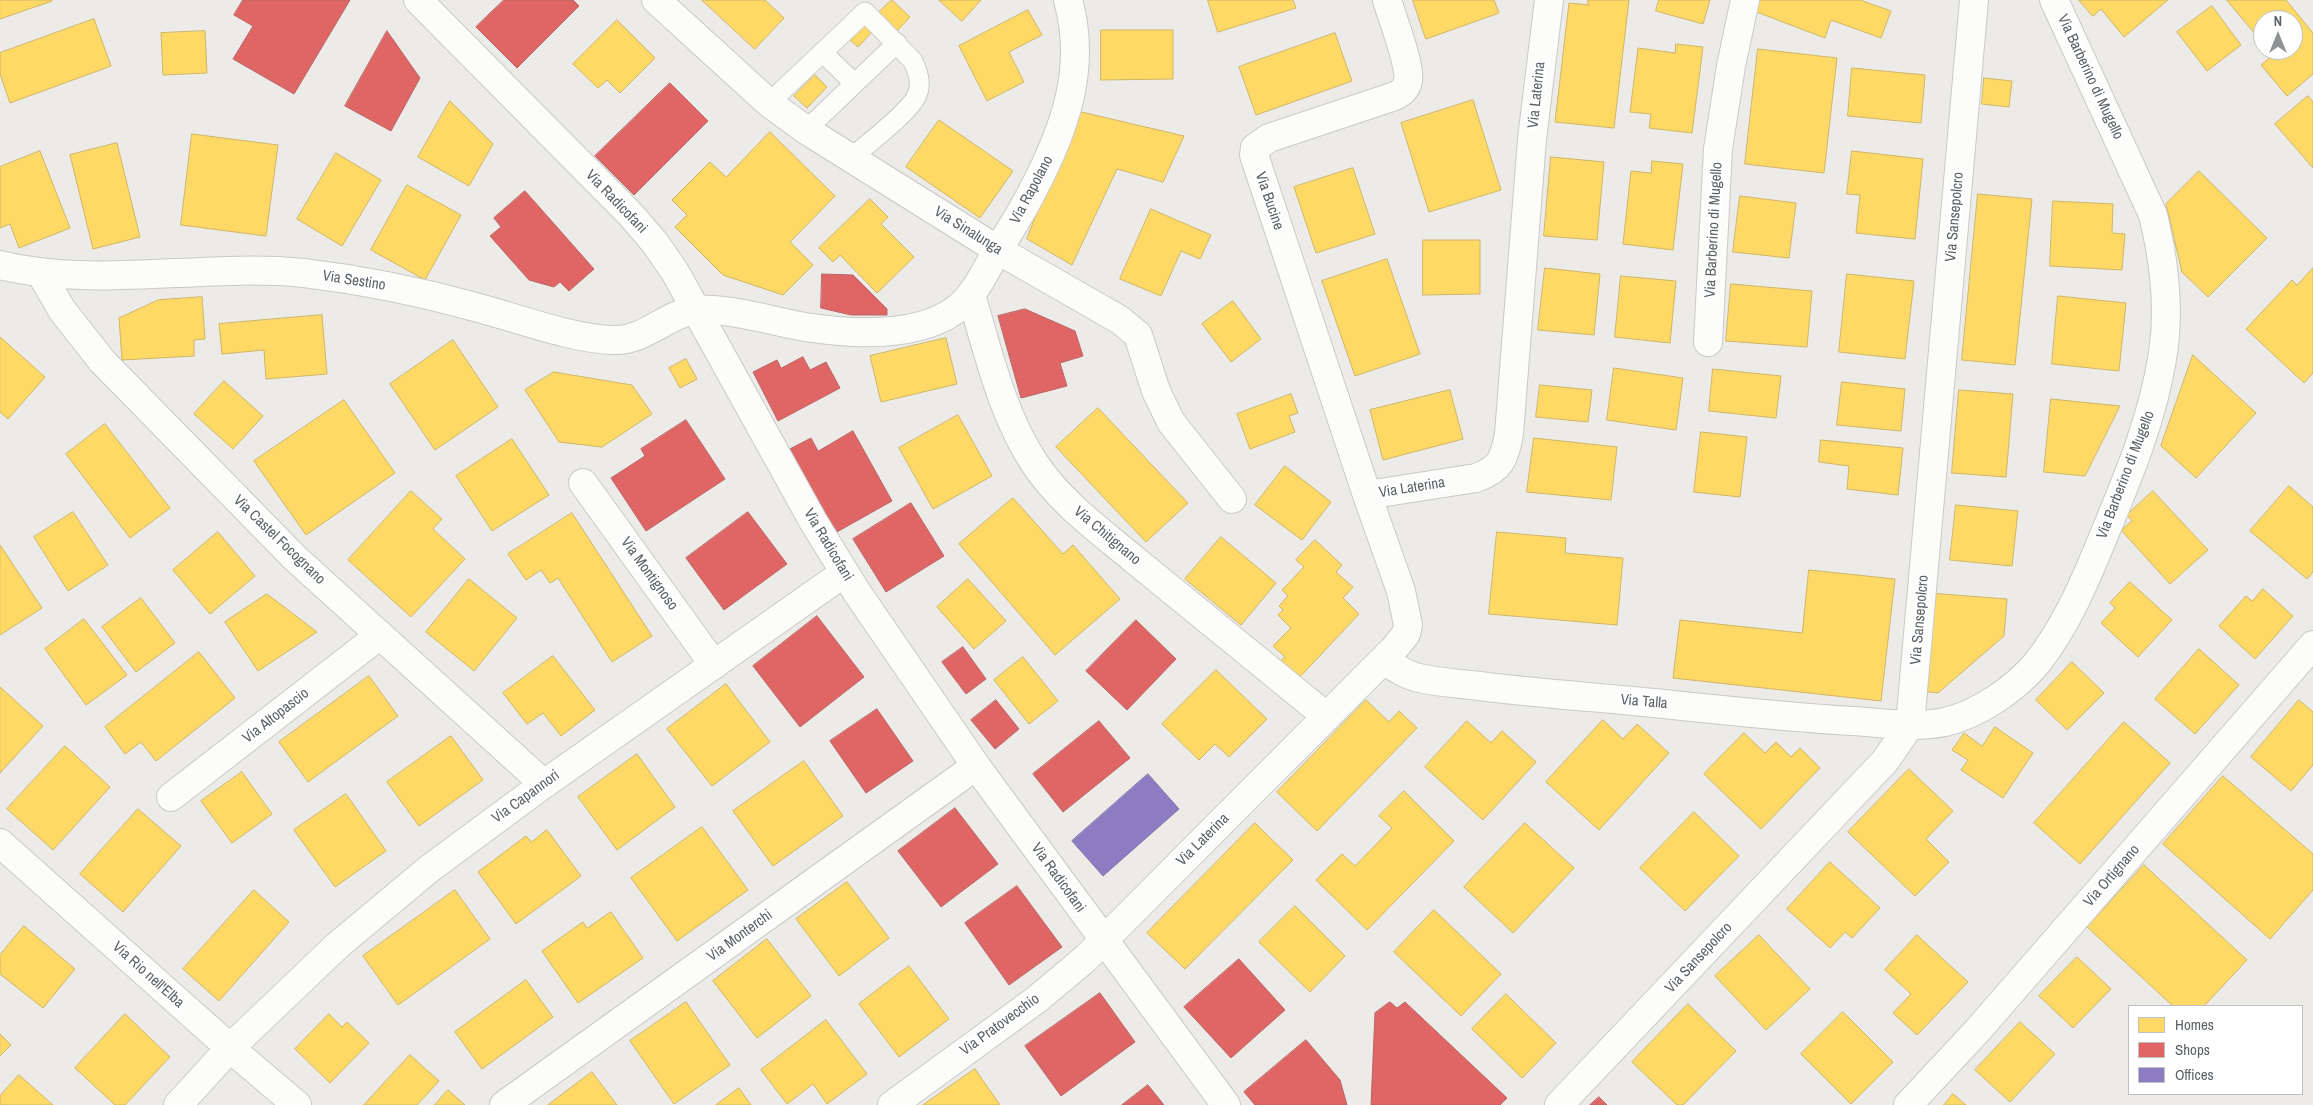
<!DOCTYPE html>
<style>
body{margin:0}
#map{position:relative;width:2313px;height:1105px;overflow:hidden;background:#edebe7;font-family:"Archivo Narrow",sans-serif}
canvas{display:block}
.legend{position:absolute;left:2128px;top:1005px;width:175px;height:90px;box-sizing:border-box;background:#fff;border:1px solid #bec0c2;margin:0;padding:6px 9px;list-style:none;font-size:15px;color:#5c6266}
.legend li{display:flex;align-items:center;gap:10px;height:25px}
.legend b{width:25px;border:1px solid #bec0c2}
.north{position:absolute;left:2253px;top:10px;width:50px;height:50px;box-sizing:border-box;background:#fff;border:1px solid #bec0c2;border-radius:50%;rotate:0deg;font-size:14px;font-weight:700;line-height:20px;text-align:center;color:#5c6266}
.north::after{content:'';display:block;margin:auto;width:18px;height:22px;background:#8f9293;clip-path:polygon(50% 0,100% 100%,50% 72%,0 100%)}
</style>
<div id="map">
<canvas width="2313" height="1105"></canvas>
<ul class="legend">
<li><b style="height:14px;background:#ffd966"></b>Homes</li>
<li><b style="height:14px;background:#e06666"></b>Shops</li>
<li><b style="height:14px;background:#8e7cc3"></b>Offices</li>
</ul>
<div class="north">N</div>
</div>
<script>
const c = document.querySelector('canvas').getContext('2d');
c.lineJoin = 'round';
function paint(path, color) {
  c.fillStyle = color;
  c.fill(path, 'evenodd');
}
function stroke(path, color, width, dash) {
  c.strokeStyle = color;
  c.lineWidth = width;
  c.lineCap = dash ? 'butt' : 'round';
  c.setLineDash(dash || []);
  c.stroke(path);
}
function label(font, color, halo, rows, align = 'center') {
  c.font = font + ' "Archivo Narrow",sans-serif';
  c.lineWidth = 5;
  c.setLineDash([]);
  c.textBaseline = 'middle';
  c.strokeStyle = halo;
  c.fillStyle = color;
  for (const [text, x, y, turn = 0] of rows) {
    c.save();
    c.translate(x, y);
    c.rotate((+turn || 0) * Math.PI / 180);
    c.textAlign = isNaN(turn) ? turn : align;
    if (halo) c.strokeText(text, 0, 0);
    c.fillText(text, 0, 0);
    c.restore();
  }
}
const homes = new Path2D(`
 M0,0H52V1L0,19Z
 M702,0H765L784,18L755,49Z
 M892,0L910,17L897,31L878,13Z
 M939,0H981L962,21Z
 M1208,0H1293L1296,8L1218,32Z
 M1413,0H1494L1499,13L1426,39Z
 M1588,0H1629L1614,128L1555,122L1569,3L1588,5Z
 M1659,0H1710L1703,24L1656,11Z
 M1758,0H1860L1891,11L1881,38L1831,20L1825,38L1754,11Z
 M2079,0H2168L2124,37L2101,9L2093,16Z
 M2227,0H2286L2313,33V74L2287,96L2261,65L2273,55L2269,50H2293V20H2263V43Z
 M2212,6L2241,45L2207,71L2177,32Z
 M1028,10L1042,35L1009,52L1024,82L987,101L959,46Z
 M94,19L111,66L10,103L0,74V53Z
 M617,20L655,58L620,93L607,80L598,88L573,64Z
 M867,23L874,30L858,47L850,40Z
 M1101,30H1173V79L1101,80Z
 M205,31L207,73L163,75L161,33Z
 M1335,33L1352,81L1256,115L1239,67Z
 M1676,44L1703,47L1692,133L1649,128L1651,114L1630,112L1638,48L1675,53Z
 M1758,49L1837,58L1824,173L1745,164Z
 M1852,68L1925,75L1921,123L1848,116Z
 M815,75L827,87L807,108L794,96Z
 M1984,78L2012,81L2009,107L1982,104Z
 M2308,96L2313,102V168L2275,124Z
 M1473,100L1501,190L1429,212L1401,123Z
 M450,101L493,144L469,186L418,157Z
 M1077,111L1184,136L1163,182L1117,169L1072,265L1027,239Z
 M939,120L1013,171L980,218L906,167Z
 M770,132L835,196L790,242L813,265L783,295L723,275L675,227L687,215L672,200L710,162L726,177Z
 M192,134L278,145L266,236L181,225Z
 M117,143L140,237L93,249L70,155Z
 M40,151L70,228L19,248L10,224L0,228V167Z
 M1852,151L1923,159L1915,239L1856,233L1860,195L1847,194Z
 M336,153L381,180L342,246L297,219Z
 M1551,157L1604,162L1597,240L1544,236Z
 M1652,161L1683,164L1673,250L1623,244L1631,171L1651,173Z
 M1353,168L1375,234L1316,253L1294,187Z
 M2199,171L2267,238L2208,297L2182,272L2166,204Z
 M407,185L461,215L425,280L371,250Z
 M1978,194L2032,199L2015,365L1962,360Z
 M1740,196L1796,203L1789,258L1733,252Z
 M870,199L888,217L881,224L914,257L877,293L840,255L833,262L819,248Z
 M2053,201L2113,204L2112,233L2125,234L2122,270L2050,266Z
 M1151,209L1211,235L1200,259L1181,251L1161,296L1120,279Z
 M1423,240H1480V294L1423,295Z
 M1387,259L1420,354L1355,376L1322,281Z
 M1545,268L1600,274L1594,335L1538,330Z
 M2313,268V373L2304,383L2246,329L2292,280L2297,285Z
 M1847,274L1914,281L1905,359L1839,352Z
 M1621,276L1676,281L1670,343L1615,337Z
 M1731,284L1812,291L1807,347L1726,341Z
 M2058,296L2126,303L2119,371L2052,364Z
 M202,297L205,339L194,340V356L122,360L119,318L158,300Z
 M1233,301L1261,339L1231,362L1202,324Z
 M322,315L327,374L266,379L264,350L222,354L219,324Z
 M0,337L45,377L8,419L0,412Z
 M946,338L957,384L881,402L870,356Z
 M453,340L498,407L435,450L390,384Z
 M2193,355L2256,413L2196,478L2161,446Z
 M686,359L697,379L680,388L669,368Z
 M1614,368L1683,378L1676,430L1607,420Z
 M1713,369L1781,376L1776,418L1709,411Z
 M554,372L632,385L652,414L602,447L559,442L525,390Z
 M224,381L263,416L233,449L194,414Z
 M1842,382L1905,389L1901,431L1837,425Z
 M1540,385L1592,390L1588,422L1536,417Z
 M1450,390L1463,439L1383,460L1370,410Z
 M1959,390L2013,394L2006,477L1952,473Z
 M1291,394L1298,413L1289,416L1295,432L1250,449L1237,414Z
 M2051,399L2120,406L2085,476L2044,472Z
 M344,400L395,473L306,535L254,461Z
 M1098,408L1188,503L1146,542L1056,447Z
 M958,415L992,476L933,509L899,448Z
 M105,424L170,508L130,538L66,454Z
 M1701,432L1747,437L1740,497L1694,492Z
 M1534,438L1617,447L1611,500L1527,492Z
 M512,439L549,495L492,531L456,476Z
 M1821,440L1903,448L1898,495L1847,489L1849,466L1819,462Z
 M1285,466L1331,502L1302,540L1255,505Z
 M2289,486L2313,507V572L2307,579L2250,531Z
 M411,491L442,519L433,529L465,559L411,617L348,560Z
 M2153,491L2208,550L2170,584L2121,530L2132,521L2127,515Z
 M1013,498L1063,554L1073,545L1120,599L1055,655L959,544Z
 M1956,505L2018,511L2012,566L1950,560Z
 M73,512L108,565L68,591L34,537Z
 M572,513L652,636L612,662L558,578L550,583L541,570L526,580L508,554Z
 M218,532L255,576L210,614L173,570Z
 M1497,532L1566,538L1565,553L1623,558L1617,625L1489,614Z
 M1221,537L1276,583L1241,625L1185,579Z
 M1315,540L1342,565L1336,572L1353,587L1343,598L1359,614L1298,679L1279,662L1285,657L1273,646L1291,628L1278,615L1283,610L1279,606L1288,596L1282,590L1304,567L1296,560Z
 M0,545L42,608L0,635Z
 M1809,570L1895,579L1881,701L1673,678L1680,620L1802,633Z
 M469,579L517,618L474,671L426,632Z
 M968,579L1006,621L974,649L937,607Z
 M2130,582L2172,620L2138,657L2101,623L2115,608L2110,603Z
 M2263,589L2293,616L2255,659L2219,626L2246,596L2252,601Z
 M1929,593L2007,599L2004,636L1938,693L1920,691Z
 M267,594L317,632L258,671L225,622Z
 M141,598L175,643L136,672L102,627Z
 M84,619L127,675L86,705L45,649Z
 M2199,649L2239,685L2195,734L2155,699Z
 M199,652L235,698L156,761L141,742L125,754L105,727Z
 M553,656L595,710L561,736L543,713L527,724L503,693Z
 M1023,657L1058,701L1029,724L994,680Z
 M2072,662L2104,693L2067,730L2036,700Z
 M1216,670L1267,719L1229,757L1215,744L1199,760L1162,724Z
 M369,676L398,716L308,782L279,742Z
 M726,684L770,742L712,786L667,729Z
 M0,687L43,726L0,773Z
 M1366,700L1389,722L1399,711L1417,728L1317,831L1277,792Z
 M2299,700L2313,712V765L2291,791L2251,757Z
 M1603,720L1623,739L1637,724L1669,753L1599,830L1546,782Z
 M1467,721L1491,743L1502,731L1536,762L1483,820L1425,767Z
 M2124,722L2170,763L2080,864L2034,823Z
 M1995,727L2033,753L2003,798L1961,770L1968,760L1952,750L1964,733L1982,746Z
 M1744,733L1765,753L1776,742L1791,757L1800,748L1820,768L1761,829L1704,774Z
 M451,736L483,780L419,826L387,782Z
 M65,746L110,787L53,850L7,809Z
 M637,754L675,807L617,850L578,797Z
 M804,761L843,816L773,866L733,811Z
 M1909,769L1953,811L1926,839L1949,862L1915,896L1848,832Z
 M242,772L272,814L232,843L201,801Z
 M2223,776L2313,854V890L2270,939L2163,844Z
 M1404,791L1454,841L1367,930L1316,880L1342,854L1355,866L1392,828L1379,816Z
 M346,794L386,851L335,887L294,830Z
 M138,809L181,846L123,912L80,874Z
 M1694,812L1739,856L1685,911L1640,868Z
 M1255,823L1293,860L1185,969L1147,933Z
 M1525,823L1574,868L1513,933L1464,887Z
 M702,827L748,890L677,941L631,878Z
 M547,830L581,876L516,924L478,872L526,836L531,842Z
 M1830,862L1880,908L1852,938L1845,932L1830,948L1787,909Z
 M2144,865L2247,960L2204,1006H2173L2087,927Z
 M847,882L889,938L839,976L796,919Z
 M254,890L289,922L219,1001L183,969Z
 M455,890L490,939L398,1005L363,956Z
 M1295,906L1345,956L1310,992L1259,942Z
 M1434,910L1501,974L1461,1016L1394,952Z
 M611,912L643,958L578,1003L542,951L583,922L587,928Z
 M24,926L75,969L43,1008L0,974V955Z
 M1759,935L1810,989L1766,1030L1715,976Z
 M1917,935L1968,982L1917,1035L1893,1013L1911,994L1885,970Z
 M767,939L811,996L757,1038L713,981Z
 M2077,957L2111,989L2073,1028L2039,996Z
 M909,966L949,1019L899,1057L859,1004Z
 M526,980L553,1017L482,1069L455,1032Z
 M1506,994L1556,1043L1522,1078L1472,1029Z
 M686,1002L730,1065L674,1104L630,1041Z
 M1688,1004L1736,1051L1683,1105H1677L1632,1062Z
 M1843,1012L1893,1062L1851,1104L1801,1054Z
 M125,1014L170,1057L125,1105H115L75,1068Z
 M329,1014L342,1027L347,1022L369,1043L330,1083L295,1049Z
 M826,1020L867,1074L827,1104L813,1084L787,1104L761,1070Z
 M2020,1022L2055,1054L2010,1102L1975,1070Z
 M0,1034L11,1045L0,1056Z
 M410,1055L439,1081L417,1105H364Z
 M975,1069L1000,1105H923Z
 M592,1072L617,1105H548Z
 M19,1075L53,1105H0V1096Z
 M739,1088L751,1105H716Z
 M448,1090L465,1105H435Z
 M1953,1094L1966,1105H1944Z`);
paint(homes, '#ffd966');
stroke(homes, '#ceb566', 1);
const shops = new Path2D(`
 M243,0H350L294,94L233,59L253,26L234,15Z
 M504,0H573L579,6L517,68L476,27Z
 M387,31L420,78L391,131L345,106Z
 M670,83L708,121L634,195L595,156Z
 M525,191L594,269L569,291L560,282L554,287L529,280L490,236L501,227L494,218Z
 M822,274L853,275L887,309V315H851L821,308Z
 M1025,309L1075,331L1083,356L1060,363L1067,386L1021,398L998,316Z
 M803,357L810,370L826,362L840,388L778,421L753,372L777,360L781,368Z
 M686,420L725,479L646,531L611,478L645,456L641,449Z
 M853,431L892,501L835,533L788,450L811,438L818,451Z
 M911,503L944,556L886,592L853,539Z
 M748,512L787,564L724,610L686,558Z
 M817,616L864,677L800,727L753,666Z
 M1136,620L1176,659L1127,710L1086,671Z
 M963,647L986,679L966,694L942,662Z
 M996,700L1019,729L995,749L971,720Z
 M877,709L913,761L866,793L830,741Z
 M1099,721L1130,758L1063,812L1033,774Z
 M955,808L998,864L941,907L898,851Z
 M1017,886L1062,947L1009,985L965,923Z
 M1239,959L1285,1010L1231,1058L1184,1007Z
 M1100,993L1135,1042L1061,1096L1025,1046Z
 M1390,1002L1397,1008L1405,1002L1507,1098L1500,1105H1371L1375,1013Z
 M1306,1040L1340,1080L1347,1105H1255L1244,1092Z
 M1148,1085L1164,1105H1122Z
 M1599,1097L1607,1105H1590Z`);
paint(shops, '#e06666');
stroke(shops, '#b86566', 1);
const offices = new Path2D(`
 M1148,774L1179,809L1103,876L1072,841Z`);
paint(offices, '#8e7cc3');
stroke(offices, '#7f74a7', 1);
const service = new Path2D(`
 M822,52L854,83
 M769,103L865,12L913,61C918,73 922,83 917,95C911,111 866,145 851,158
 M806,130L897,43`);
const minor = new Path2D(`
 M656,0L769,103L806,130L998,250L1120,320L1138,335L1156,391L1171,422L1232,499
 M0,265C99,289 203,263 304,273C363,280 422,292 479,308C520,319 572,339 614,340C644,341 666,315 694,310C700,309 708,310 714,310C745,312 775,322 805,327C850,334 915,338 954,311C974,297 984,273 996,253C1009,232 1022,212 1033,190C1065,129 1087,68 1068,0
 M40,272L62,310L102,361L295,558L544,784
 M971,295C988,351 1002,415 1035,464C1061,503 1100,531 1136,561C1199,613 1263,664 1326,716
 M1708,342L1718,149L1731,66L1745,0
 M583,483L714,665
 M1367,495L1476,478C1501,469 1504,459 1509,434L1532,139L1549,0
 M1383,660C1394,667 1406,675 1419,678C1436,682 1454,683 1471,685C1525,692 1579,696 1633,701C1706,708 1779,717 1853,721C1883,723 1915,728 1945,722C1979,714 2015,689 2037,663C2067,625 2086,579 2104,535C2129,475 2153,418 2163,353C2170,307 2164,260 2153,215L2054,0
 M171,797L380,635
 M0,843L230,1048L297,1105
 M178,1105L230,1048L338,945L429,869L544,784L844,573
 M504,1105L976,766
 M892,1105L1036,1000L1085,959L1393,650L1406,634L1408,625L1401,591L1367,495L1254,155L1255,148L1269,138L1392,97C1400,94 1406,90 1408,81C1411,65 1392,18 1387,0
 M1559,1105L1885,761L1910,725L1974,0
 M1908,1105L1978,1030L2313,645`);
const tertiary = new Path2D(`
 M418,0L631,215L655,243L675,272L813,521L856,591L976,766L1226,1105`);
stroke(service, '#c8c9c8', 21);
stroke(minor, '#c8c9c8', 30);
stroke(tertiary, '#c8c9c8', 30);
stroke(service, '#fcfcfb', 19);
stroke(minor, '#fcfcfb', 28);
stroke(tertiary, '#fcfcfb', 28);
label('15px', '#5c6266', '#fff', [
 ["Via Barberino di Mugello",2090,77,65],
 ["Via Laterina",1537,95,-84],
 ["Via Rapolano",1032,190,-62],
 ["Via Bucine",1269,201,71],
 ["Via Radicofani",616,202,46],
 ["Via Sansepolcro",1955,217,-85],
 ["Via Barberino di Mugello",1714,230,-87],
 ["Via Sinalunga",968,231,32],
 ["Via Sestino",354,281,9],
 ["Via Barberino di Mugello",2126,475,-69],
 ["Via Laterina",1412,488,-9],
 ["Via Chitignano",1107,536,40],
 ["Via Castel Focognano",279,540,44],
 ["Via Radicofani",828,545,59],
 ["Via Montignoso",649,574,54],
 ["Via Sansepolcro",1920,620,-85],
 ["Via Talla",1644,702,5],
 ["Via Altopascio",276,716,-38],
 ["Via Capannori",526,797,-36],
 ["Via Laterina",1203,840,-45],
 ["Via Ortignano",2112,876,-49],
 ["Via Radicofani",1058,878,54],
 ["Via Monterchi",740,936,-36],
 ["Via Sansepolcro",1699,958,-47],
 ["Via Rio nell'Elba",148,975,42],
 ["Via Pratovecchio",1000,1025,-36]
]);
</script>
